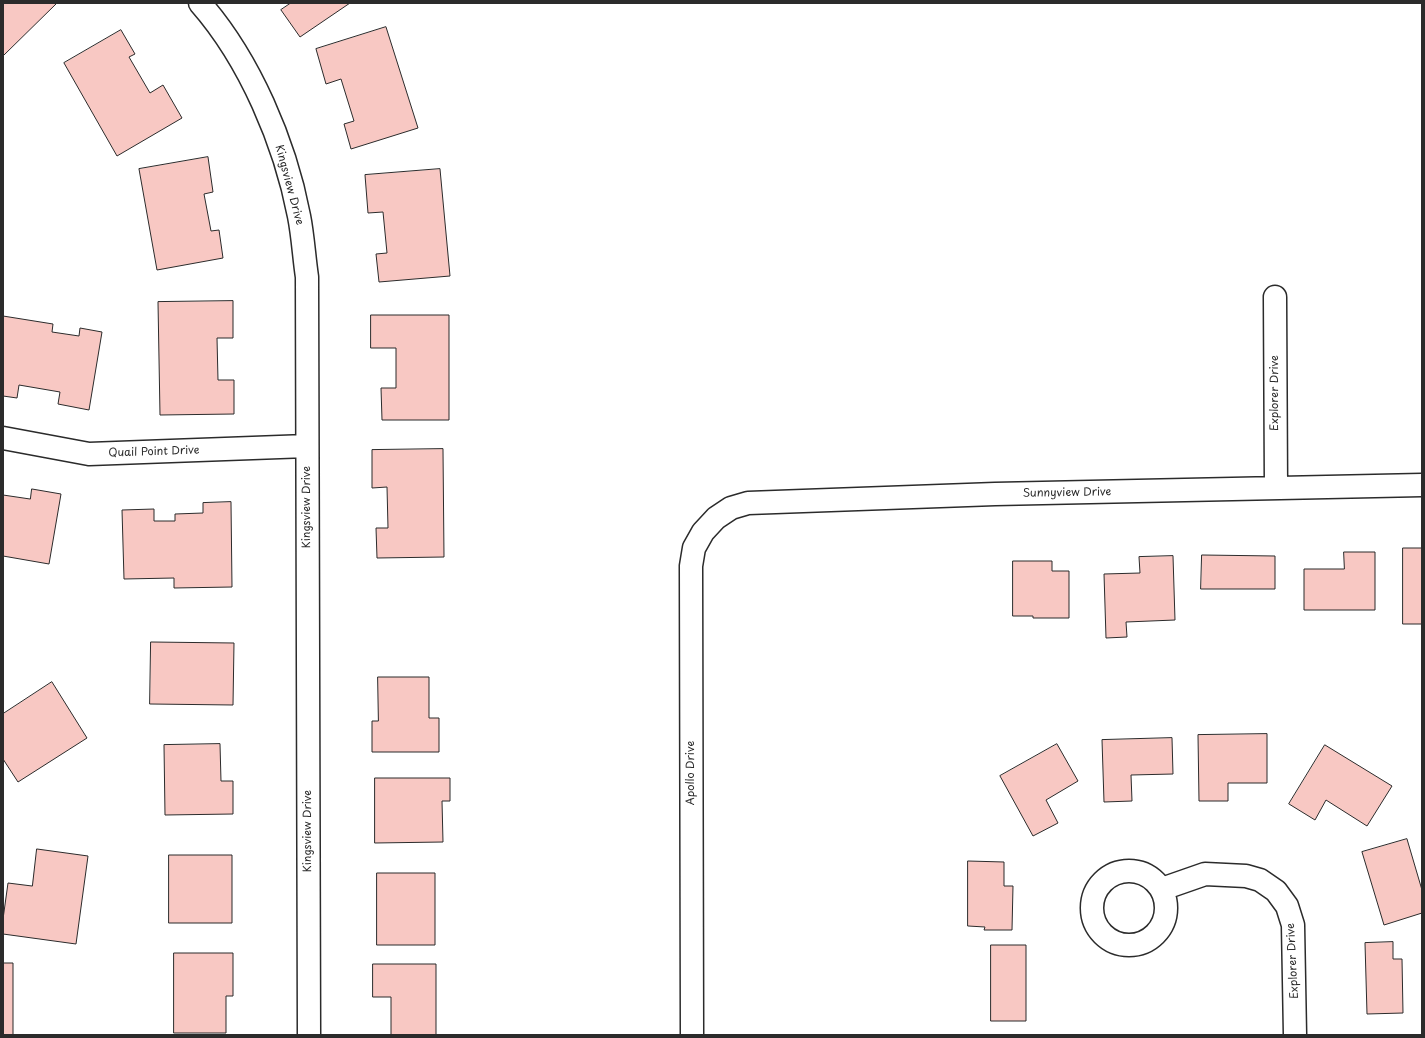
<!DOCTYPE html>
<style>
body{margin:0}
#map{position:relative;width:1425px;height:1038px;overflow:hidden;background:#fff;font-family:"Playpen Sans",sans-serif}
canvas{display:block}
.frame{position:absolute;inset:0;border:4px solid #2b2b2b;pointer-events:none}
</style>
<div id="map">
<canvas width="1425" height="1038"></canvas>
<div class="frame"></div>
</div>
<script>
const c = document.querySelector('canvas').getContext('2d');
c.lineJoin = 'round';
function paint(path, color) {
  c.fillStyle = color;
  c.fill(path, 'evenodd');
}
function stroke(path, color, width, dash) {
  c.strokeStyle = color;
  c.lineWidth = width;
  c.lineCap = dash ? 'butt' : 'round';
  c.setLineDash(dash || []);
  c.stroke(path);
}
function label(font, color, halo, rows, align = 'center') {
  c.font = font + ' "Playpen Sans",sans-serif';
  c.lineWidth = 3;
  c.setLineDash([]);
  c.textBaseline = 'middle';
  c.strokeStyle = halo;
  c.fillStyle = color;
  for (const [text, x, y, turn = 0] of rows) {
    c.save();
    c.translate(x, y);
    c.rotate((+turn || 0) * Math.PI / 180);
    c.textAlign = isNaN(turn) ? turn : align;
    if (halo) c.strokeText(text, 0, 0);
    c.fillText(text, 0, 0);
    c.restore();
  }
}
const building = new Path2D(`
 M3,3H57L3,56Z
 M291,3H350L300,37L281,10Z
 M386,27L418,128L351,149L344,124L354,121L341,79L326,84L316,49Z
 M121,30L135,54L129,57L150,93L163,85L182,118L117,156L64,63Z
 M208,157L213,192L204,194L211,231L219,230L223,258L157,270L139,169Z
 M440,169L450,276L379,282L376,254L387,253L383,212L368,213L365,175Z
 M233,301V338H217L218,380H234V414L160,415L158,302Z
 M371,315H449V420H382L381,388H396V348H371Z
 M3,316L53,324L52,332L79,336L80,328L102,332L89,410L58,404L60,392L19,385L17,398L3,396Z
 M443,449L444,557L377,558L376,528H388L387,487L372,488V450Z
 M32,489L61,494L49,564L3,556V495L30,499Z
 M231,502L232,587L174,588V578L124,579L122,510L154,509V521H175V514L203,513V503Z
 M1403,548H1422V624H1403Z
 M1344,552H1375V610H1304V569H1344Z
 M1202,555L1275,556V589H1201Z
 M1173,556L1175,620L1126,622L1127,637L1106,638L1104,574L1140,573L1139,557Z
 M1013,561H1052V571H1069V618H1033V616H1013Z
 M151,642L234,643L233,705L150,704Z
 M378,677H429V718H439V752H372V721H378Z
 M52,682L87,738L18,782L3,759V714Z
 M1267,734V783H1228V801H1199L1198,735Z
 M1172,738L1173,774L1131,775L1132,801L1104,802L1102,740Z
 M220,744L221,781H233V814L165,815L164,745Z
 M1057,744L1078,781L1046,800L1058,823L1033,836L1000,776Z
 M1325,745L1392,786L1367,826L1326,800L1315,820L1289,804Z
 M375,778H450V801H442L443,842L375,843Z
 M1407,839L1422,890V913L1384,925L1362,852Z
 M37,849L88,856L76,944L3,934V919L8,883L32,886Z
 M169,855H232V923H169Z
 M968,861L1004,862V886H1013L1012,930H984L985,927L968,926Z
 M377,873H435V945H377Z
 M1393,942V959H1402L1403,1013L1367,1014L1365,943Z
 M991,945H1026V1021H991Z
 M174,953H233V996H226V1033H174Z
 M3,963H13V1035H3Z
 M373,964H436V1035H391V997H373Z`);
paint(building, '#f8c8c3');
stroke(building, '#2b2b2b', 1);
const minor = new Path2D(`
 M200,3C250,60 285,143 299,216C303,236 304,257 307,277L309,1035
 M1275,297L1276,488
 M3,438L89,454L307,446
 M1092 908a37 37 0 1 1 74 0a37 37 0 1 1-74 0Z
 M1162,889L1205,874L1246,876L1260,880L1276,891L1287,906L1293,925L1295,1035
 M692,1035L691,566L694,548L703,532L716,518L731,508L748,503L995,494L1422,485`);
stroke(minor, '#2b2b2b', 25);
stroke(minor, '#fff', 22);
label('11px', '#2b2b2b', '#fff', [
 ["Kingsview Drive",289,185,75],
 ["Explorer Drive",1275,393,-90],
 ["Quail Point Drive",154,452,-2],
 ["Sunnyview Drive",1067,493,-1],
 ["Kingsview Drive",307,507,-90],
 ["Apollo Drive",691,773,-90],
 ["Kingsview Drive",308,831,-90],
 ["Explorer Drive",1293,961,-93]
]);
</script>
